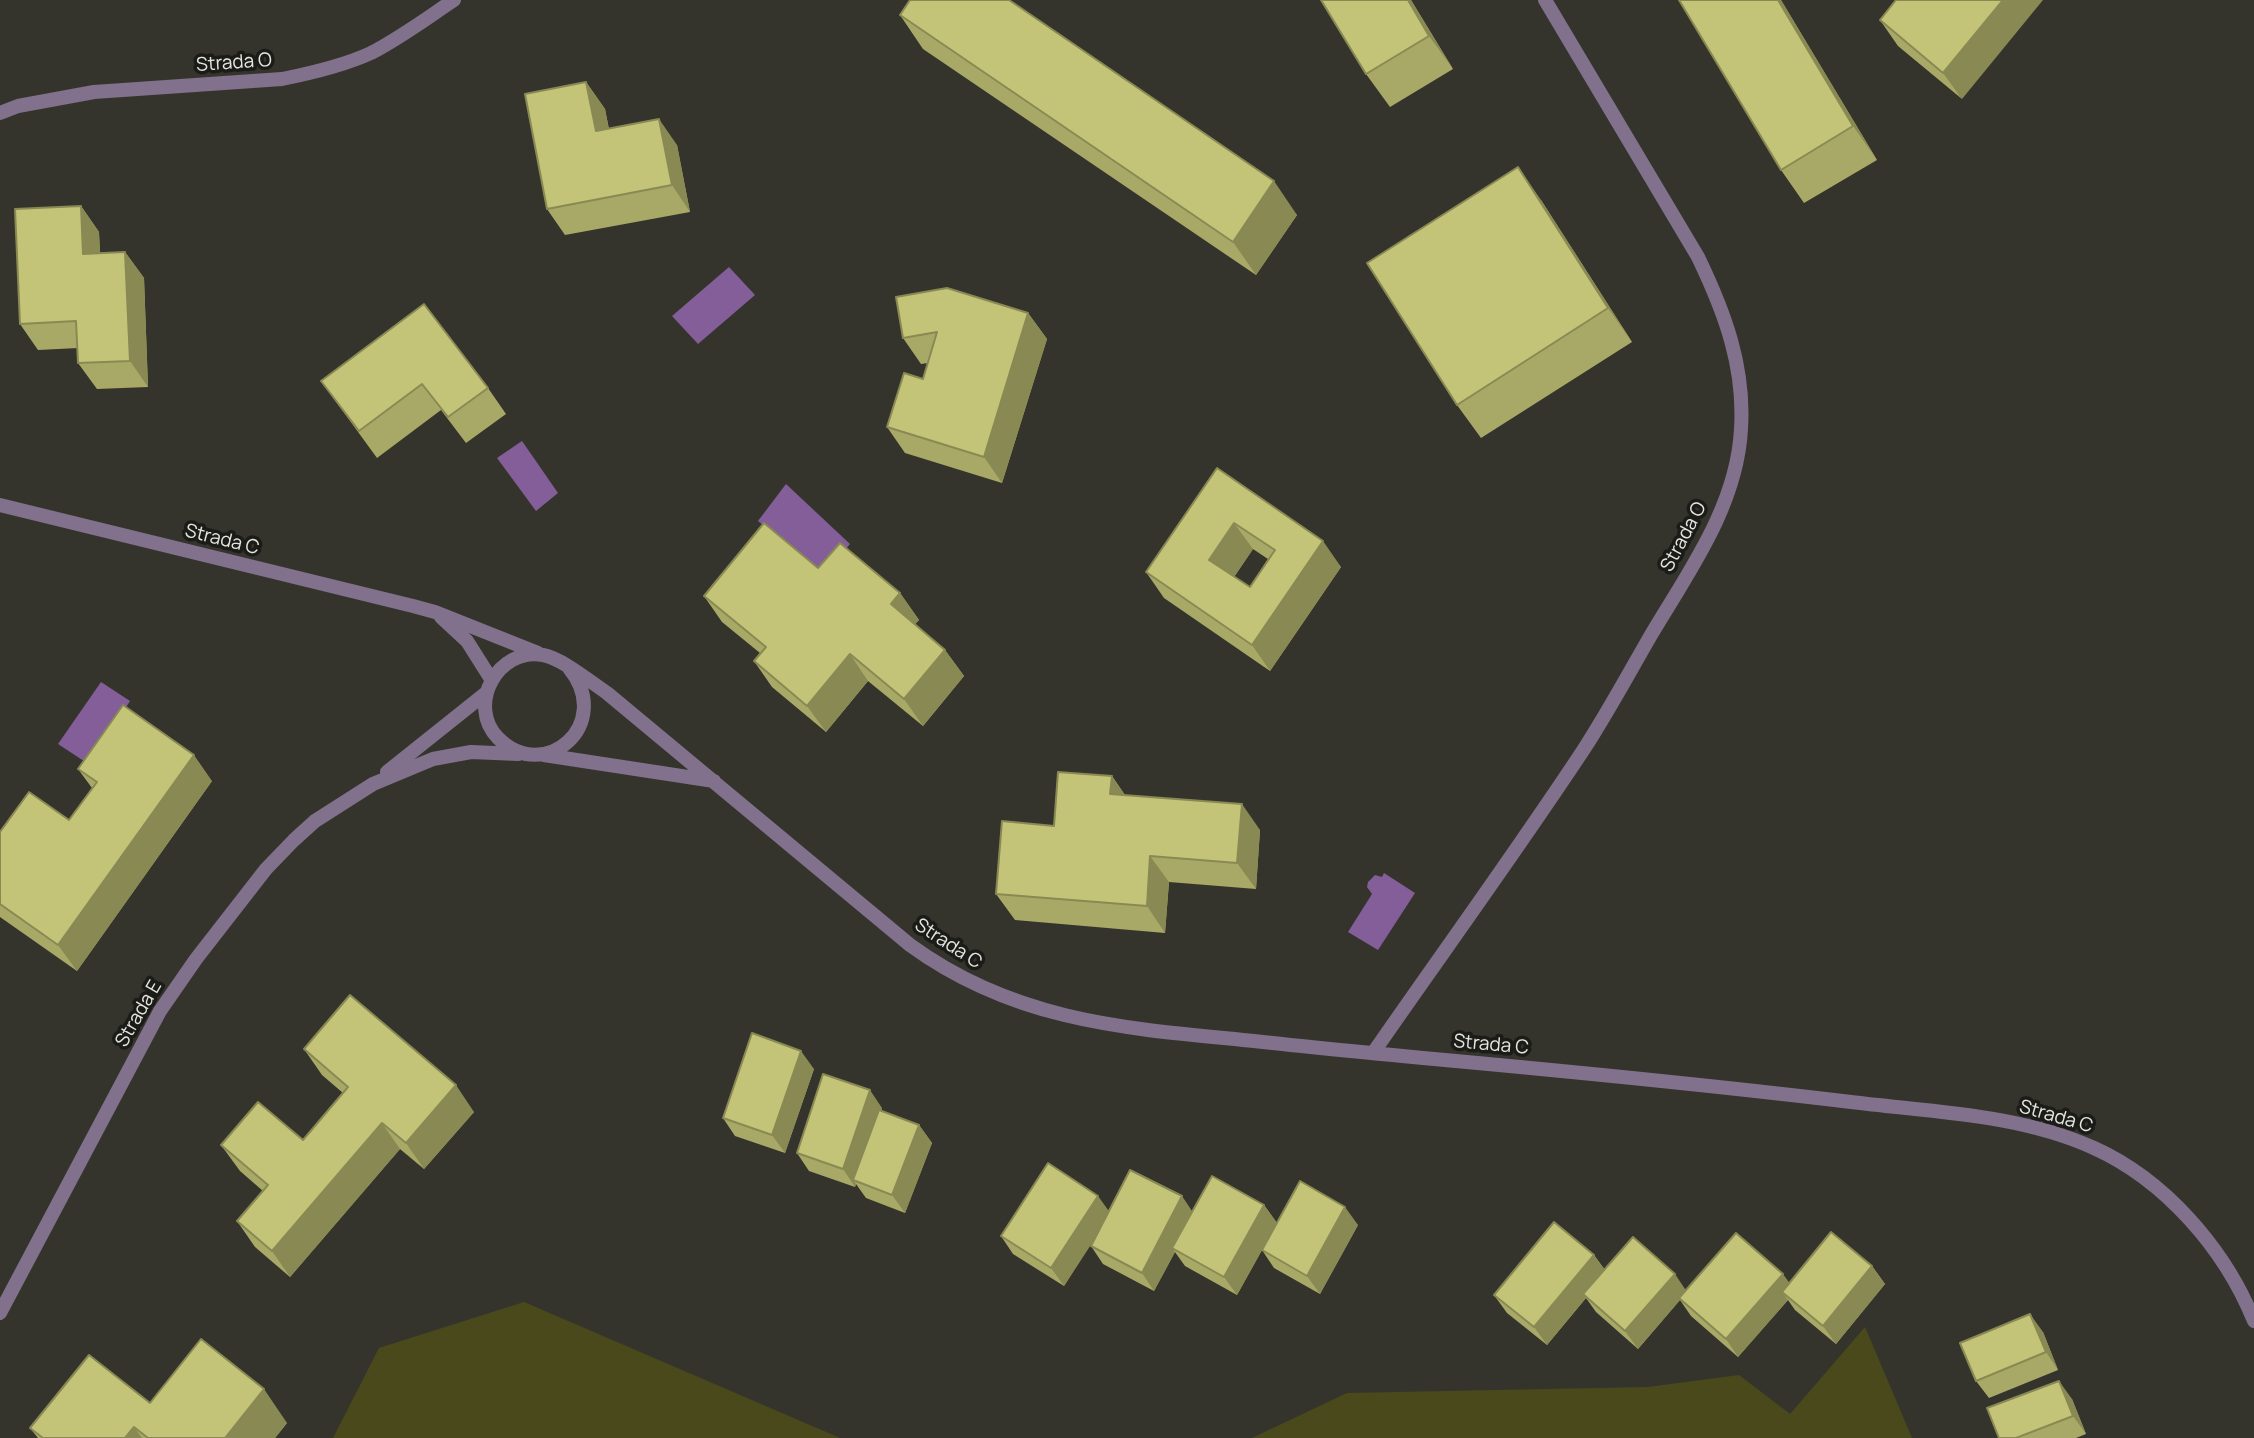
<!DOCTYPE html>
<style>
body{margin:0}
canvas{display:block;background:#34342c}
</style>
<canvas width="2254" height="1438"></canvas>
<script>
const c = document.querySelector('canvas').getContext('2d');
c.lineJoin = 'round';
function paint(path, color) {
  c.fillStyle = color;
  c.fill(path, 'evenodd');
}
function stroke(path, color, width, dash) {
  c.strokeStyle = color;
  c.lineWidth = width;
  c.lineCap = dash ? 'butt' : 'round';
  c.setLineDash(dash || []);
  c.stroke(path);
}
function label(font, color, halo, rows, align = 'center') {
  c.font = font + ' Manrope,sans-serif';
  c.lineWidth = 7;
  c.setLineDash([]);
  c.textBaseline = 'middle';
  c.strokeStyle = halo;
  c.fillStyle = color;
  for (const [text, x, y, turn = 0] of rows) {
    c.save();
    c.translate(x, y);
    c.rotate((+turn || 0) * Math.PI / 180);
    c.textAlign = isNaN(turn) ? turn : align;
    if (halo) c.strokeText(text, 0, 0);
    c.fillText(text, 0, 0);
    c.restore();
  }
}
paint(new Path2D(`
 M524,1302L840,1438H333L379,1348Z
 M1865,1327L1912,1438H1252L1347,1393L1648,1387L1739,1375L1790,1414Z`), '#4a491b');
paint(new Path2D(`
 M729,267L755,295L698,344L672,316Z
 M522,441L558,493L536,511L497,458Z
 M786,484L850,544L824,575L758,521Z
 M101,682L130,701L90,765L58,744Z
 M1384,873L1415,893L1378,950L1348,932L1372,894L1367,887L1368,882L1375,875L1382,877Z`), '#835e99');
stroke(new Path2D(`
 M0,113L18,106L94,92L282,79C312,73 343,66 371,53C400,38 427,18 454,0
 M0,505L413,606L435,612L538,653
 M441,617L467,641L491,679
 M569,668C615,724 544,785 498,738C466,705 498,647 543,655C563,659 589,681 607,693L910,945C1010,1018 1116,1028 1235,1039C1297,1046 1360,1052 1423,1058C1566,1071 1709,1085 1851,1102C1932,1112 2019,1114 2094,1148C2165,1180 2225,1249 2254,1321
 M544,755L714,781
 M387,772L486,693
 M1373,1053C1443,952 1516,852 1584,749C1608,712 1629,673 1651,635C1689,571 1737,506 1741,429C1745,367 1725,313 1698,257L1545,0
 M0,1313L160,1011L196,959L266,869L294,840L315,821L373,784L433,759L471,752L518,754`), '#81718c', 14);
paint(new Path2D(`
 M1411,0L1453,69L1390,107L1366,74Z
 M1679,0H1781L1877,160L1804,203L1781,170Z
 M1896,0L1962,99L1898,46L1880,20Z
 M900,15L1297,215L1256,275L923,49Z
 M586,82L605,109L609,129L677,145L690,212L565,235L547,209Z
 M1541,200L1632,342L1481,438L1457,405Z
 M81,206L99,232L100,253L125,252L144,278L148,387L97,389L78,363V348L38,350L20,324Z
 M424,304L488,388L506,414L466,443L441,410L377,458L321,381Z
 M1028,313L1047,339L1002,483L905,453L887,427L923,379L928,363L921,364L903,338Z
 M1217,468L1341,567L1270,671L1164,598L1146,572ZM1253,549L1268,559L1250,587L1234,577Z
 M818,568L900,593L919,620L915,624L945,650L964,676L923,726L868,681L826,732L772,687L754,661L760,653L722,622L704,596Z
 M78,769L212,781L77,971L0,917V832L69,820L92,788Z
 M1112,776L1125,795L1260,830L1256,889L1169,882L1165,933L1015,920L996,894L1054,826Z
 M304,1049L474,1112L424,1169L400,1149L290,1277L255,1247L237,1221L263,1191L240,1171L221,1145L303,1140L343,1093L322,1075Z
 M814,1069L785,1153L735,1136L723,1118Z
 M882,1108L881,1111L919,1125L932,1143L905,1213L866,1198L856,1184L855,1187L809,1171L797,1153Z
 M1264,1205L1277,1223L1237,1295L1185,1266L1175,1252L1154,1291L1103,1264L1091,1246L1095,1237L1064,1286L1013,1254L1001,1236L1109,1211H1192Z
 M1358,1225L1320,1294L1274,1268L1262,1250Z
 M1594,1255L1605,1270L1686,1290L1790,1283L1872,1266L1885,1284L1836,1344L1795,1310L1788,1300L1738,1357L1691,1316L1680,1300L1638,1349L1596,1312L1586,1298L1547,1345L1507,1313L1494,1295Z
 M2043,1332L2058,1370L1989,1398L1976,1381Z
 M2072,1399L2086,1434L2076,1438H1999Z
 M150,1403L287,1423L275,1438H38L30,1428Z`), '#a9a967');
paint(new Path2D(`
 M1408,0H1411L1453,69L1429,36Z
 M1778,0H1781L1877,160L1853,126Z
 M2003,0H2043L1962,99L1943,73Z
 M586,82L605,109L614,157L596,131Z
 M659,119L677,145L690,212L672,185Z
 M1518,167L1541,200L1632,342L1608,308Z
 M1274,181L1297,215L1256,275L1233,242Z
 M81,206L99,232L101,280L83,254Z
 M125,252L144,278L148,387L130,361Z
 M1028,313L1047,339L1002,483L984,457Z
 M1234,523L1253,549L1228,586L1209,560Z
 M1323,541L1341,567L1270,671L1252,645Z
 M900,593L919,620L909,630L891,604Z
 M945,650L964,676L923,726L904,699Z
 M850,654L868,681L826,732L807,706Z
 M194,755L212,781L77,971L58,945Z
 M1112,776L1130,803L1110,794Z
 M1242,804L1260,830L1256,889L1237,863Z
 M1150,856L1169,882L1165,933L1147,906Z
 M801,1051L814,1069L785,1153L772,1135Z
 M456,1085L474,1112L424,1169L406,1143Z
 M870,1090L882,1108L857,1182L853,1180L856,1184L855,1187L843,1169Z
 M382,1123L400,1149L290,1277L272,1251Z
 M919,1125L932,1143L905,1213L892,1195Z
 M1098,1196L1111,1214L1064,1286L1051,1268Z
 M1182,1196L1194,1214L1172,1248L1175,1252L1154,1291L1142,1273Z
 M1264,1205L1277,1223L1237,1295L1224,1277Z
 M1345,1207L1358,1225L1320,1294L1307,1276Z
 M1594,1255L1607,1273L1583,1294L1586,1298L1547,1345L1534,1327Z
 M1872,1266L1885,1284L1836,1344L1823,1326Z
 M1675,1274L1687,1292L1679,1298L1680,1300L1638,1349L1625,1331Z
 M1783,1274L1796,1292H1782L1788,1300L1738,1357L1726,1339Z
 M2030,1314L2043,1332L2058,1370L2046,1352Z
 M2059,1381L2072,1399L2086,1434L2073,1416Z
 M264,1389L287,1423L275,1438H225Z
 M134,1427L142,1438H125Z`), '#898954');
const building = new Path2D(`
 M910,0H1009L1274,181L1233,242L900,15Z
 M1321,0H1408L1429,36L1366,74Z
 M1679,0H1778L1853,126L1781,170Z
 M1896,0H2003L1943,73L1880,20Z
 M586,82L596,131L659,119L672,185L547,209L525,94Z
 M1518,167L1608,308L1457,405L1367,263Z
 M81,206L83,254L125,252L130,361L78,363L76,321L20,324L15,209Z
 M947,288L1028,313L984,457L887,427L904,373L923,379L937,332L903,338L896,297Z
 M424,304L488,388L448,417L422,384L359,431L321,381Z
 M1217,468L1323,541L1252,645L1146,572ZM1234,523L1275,550L1250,587L1209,560Z
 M764,523L818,568L840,543L900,593L891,604L945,650L904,699L850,654L807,706L754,661L766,647L704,596Z
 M123,705L194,755L58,945L0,904V832L29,792L69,820L97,782L78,769Z
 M1058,772L1112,776L1110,794L1242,804L1237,863L1150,856L1147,906L996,894L1002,821L1054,826Z
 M350,995L456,1085L406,1143L382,1123L272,1251L237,1221L268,1185L221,1145L258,1102L303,1140L348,1087L304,1049Z
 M752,1033L801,1051L772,1135L723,1118Z
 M823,1074L870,1090L843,1169L797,1153Z
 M879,1110L919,1125L892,1195L853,1180Z
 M1048,1163L1098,1196L1051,1268L1001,1236Z
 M1130,1170L1182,1196L1142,1273L1091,1246Z
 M1212,1176L1264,1205L1224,1277L1172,1248Z
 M1300,1181L1345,1207L1307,1276L1262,1250Z
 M1554,1222L1594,1255L1534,1327L1494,1295Z
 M1831,1232L1872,1266L1823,1326L1782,1292Z
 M1736,1233L1783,1274L1726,1339L1679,1298Z
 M1633,1237L1675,1274L1625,1331L1583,1294Z
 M2030,1314L2046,1352L1976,1381L1960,1343Z
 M201,1339L264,1389L225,1438H148L134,1427L125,1438H43L30,1428L89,1355L150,1403Z
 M2059,1381L2073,1416L2016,1438H1999L1987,1408Z`);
paint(building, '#c4c478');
stroke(building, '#898954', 2);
label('19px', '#e5e5e0', '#1b1b18', [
 ["Strada O",234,63,-4],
 ["Strada O",1684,537,-62],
 ["Strada C",222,540,14],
 ["Strada C",948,944,33],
 ["Strada E",139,1014,-60],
 ["Strada C",1491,1045,5],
 ["Strada C",2056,1117,16]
]);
</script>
